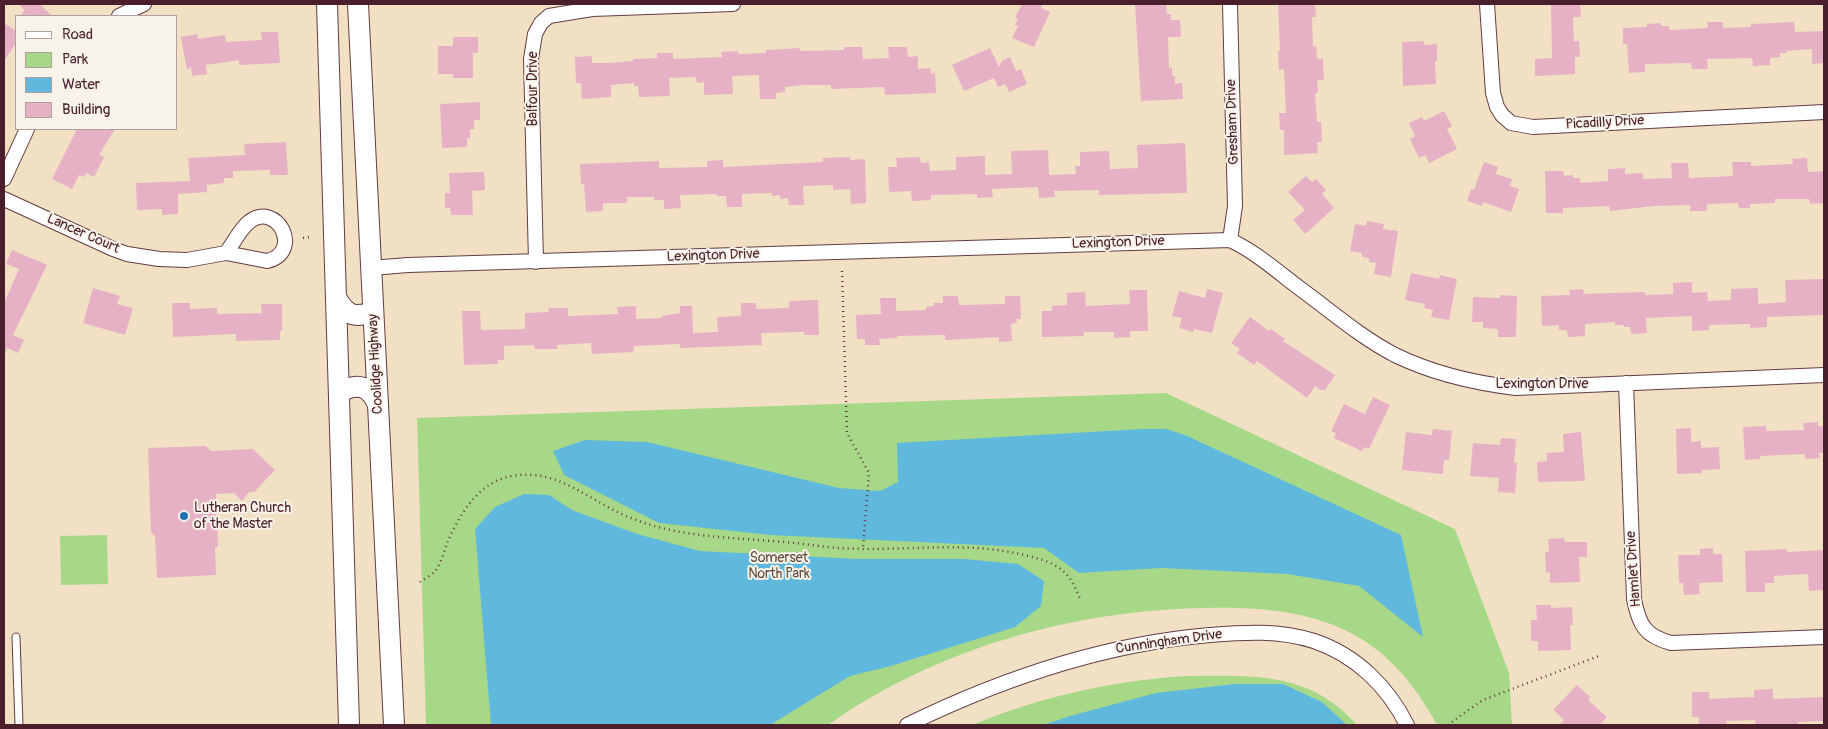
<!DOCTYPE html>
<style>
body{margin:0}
#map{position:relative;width:1828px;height:729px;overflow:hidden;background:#f1e0c4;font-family:Pangolin,sans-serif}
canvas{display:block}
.frame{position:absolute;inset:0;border:5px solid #4a1f2b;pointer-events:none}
.legend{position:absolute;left:15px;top:15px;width:162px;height:115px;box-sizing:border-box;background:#f7f3e8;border:1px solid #b29e9c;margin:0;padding:6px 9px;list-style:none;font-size:15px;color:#4a1f2b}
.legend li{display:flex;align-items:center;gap:10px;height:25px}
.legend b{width:25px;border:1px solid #b29e9c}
</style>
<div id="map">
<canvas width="1828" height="729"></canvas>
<div class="frame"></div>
<ul class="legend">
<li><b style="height:6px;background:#fff"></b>Road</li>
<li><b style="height:14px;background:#a7d887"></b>Park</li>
<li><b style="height:14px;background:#60b9dd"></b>Water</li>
<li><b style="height:14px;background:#e7b1c5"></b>Building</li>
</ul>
</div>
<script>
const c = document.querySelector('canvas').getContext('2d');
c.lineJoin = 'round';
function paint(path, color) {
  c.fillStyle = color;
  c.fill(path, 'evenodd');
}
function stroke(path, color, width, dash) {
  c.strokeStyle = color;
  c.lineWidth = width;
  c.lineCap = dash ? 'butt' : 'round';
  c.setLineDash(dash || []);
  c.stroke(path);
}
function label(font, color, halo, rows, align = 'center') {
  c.font = font + ' Pangolin,sans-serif';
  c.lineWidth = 4;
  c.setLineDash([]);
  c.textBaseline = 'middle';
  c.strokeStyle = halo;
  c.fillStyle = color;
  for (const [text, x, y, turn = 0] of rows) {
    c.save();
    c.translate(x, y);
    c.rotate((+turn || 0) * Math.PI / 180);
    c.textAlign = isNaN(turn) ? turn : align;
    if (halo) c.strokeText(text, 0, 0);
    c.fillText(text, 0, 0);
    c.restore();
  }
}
paint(new Path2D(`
 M1166,393L1455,529L1509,673L1512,725H1437C1416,686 1388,651 1347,631C1303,610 1254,607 1206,608C1074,610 937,648 828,725H426L417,418Z
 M107,535L108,584L61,585L60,536Z
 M1185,676C1252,676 1308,670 1357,725H972C1040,697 1111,681 1185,676Z`), '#a7d887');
paint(new Path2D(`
 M1142,429H1166L1185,435L1401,535L1423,637L1359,586L1287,574L1162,568L1079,573L1044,548L770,535L659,523L564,475L553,451L585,440L647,442L839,488L880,491L898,482L897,443Z
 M524,494L549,495L572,510L637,534L700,551L858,559H964L1018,564L1044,581L1041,606L1015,627L891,666L850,676L770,725H491L475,529L495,507Z
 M1235,684H1283L1322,702L1347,725H1043L1070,716L1156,693Z`), '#60b9dd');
paint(new Path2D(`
 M18,4H40L52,16H20L25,10Z
 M1022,4H1043L1041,8L1050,12L1034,47L1012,38L1018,26L1015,25L1018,19L1015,18Z
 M1135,4H1166L1167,14H1171V20H1180L1181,37H1168L1169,68L1172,67V76H1175V84L1182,83L1183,99L1141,101Z
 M1278,4H1315L1316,17H1312L1313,47L1316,46L1317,59H1323L1324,80H1317L1318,93H1315L1317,122H1321L1322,142H1317L1318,153L1284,155V130H1280L1279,113H1286L1284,69L1279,70L1278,51H1280Z
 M1551,4H1580L1581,17H1573L1574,41H1579L1580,57H1575V74L1535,76V59L1552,58Z
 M1707,22H1723V28L1751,27V24L1794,22L1795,32L1824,31V63L1812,64V49L1786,51V53H1780V57L1770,58V65L1753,66L1752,58L1707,59L1708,69H1692L1691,63L1645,64V72L1629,73L1627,44H1623V28L1647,27V24L1661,23V26H1669V30L1708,28Z
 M4,23L16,31V43L4,61Z
 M261,32H278L280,63L239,65V60L206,65L207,74L192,76L191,67L187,70L181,37L197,34L198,39L225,35L226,42L262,40Z
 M453,37H478V53H473V78H453V74H438V46H453Z
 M1424,41V45L1437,44V61H1435L1436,84L1403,86L1402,42Z
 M844,47H862L863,59L889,58L888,47H907L908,57L918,56V69L930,68L931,74L935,72L936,93L885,95L884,87L831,89V85H804L785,87V92L776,93V99H760L759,75L732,76L733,94L704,95V82L697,83L696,77L669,78L670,96L639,97L638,86H634V83L611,85V97L582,99L581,83H576L575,57L592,56V63H610L633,61V59L657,58V53H673V59L722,57L721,52L738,51V54L766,53V50L800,48V51L844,50Z
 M990,48L999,67L1002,61L1010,57L1016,71L1021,69L1027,84L1009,92L1005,84L998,87L994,78L964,91L952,65Z
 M480,102V120H474V129H470V138H467V147L442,148L440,104Z
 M1444,111L1452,126L1447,129L1457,149L1429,163L1425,155L1419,158L1410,139L1415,136L1409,123L1422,117L1424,121Z
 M77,129H115L99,155L104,157L94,177L86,173L84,177L79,175L72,189L52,179Z
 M286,142L288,175H270V170L233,171V178H224V183L207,185V192L178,194V214L162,215V209L137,210L136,183L190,181L188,158L245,155L244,144Z
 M1185,143L1187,193L1099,195V190L1054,191L1055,197L1039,198L1038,187L992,189L993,197L977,198V194L931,195V200L912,201L911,191L889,192L888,167H897L896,158L920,157L921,163L929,162L930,171L956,170V157L985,156V175L1012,174L1011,151L1048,150L1049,175L1076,174L1075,166H1080V152L1109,151L1110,169L1138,168L1137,145Z
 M850,157V160L865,159L866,203L851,204L850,189L833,190V185L803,186L804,205H789L788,198L780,199V195L772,196V193L742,194V207H727L726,196H717V194L680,195L681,208L664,209V200H654V197H627V203H603V211L586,212L584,184H581L580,164L659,161V168L707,167V161L723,160V167L823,162V158Z
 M1807,158L1808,172L1824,171V203L1810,204L1809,199H1775V203L1750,204V208H1739L1738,203L1707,204V211H1690V205L1654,206L1610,211L1609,206L1563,208V213H1546L1545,171H1563L1564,176L1573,175V178H1580V183L1608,181V169L1625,168V174L1643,173V179L1672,178L1671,163H1688L1689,178L1733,176L1732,162H1751V166L1793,164L1792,159Z
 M1484,162L1498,167L1496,174L1512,179L1510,186L1519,189L1511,212L1483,202L1482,206L1467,201L1471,189L1474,190Z
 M484,172L485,190L472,191L473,215H451L450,208H445V193H450L449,173Z
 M1306,176L1312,182L1316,179L1326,190L1322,194L1334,208L1305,234L1293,220L1305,210L1288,192Z
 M1367,221L1384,224L1383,229L1398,231L1391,277L1374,274L1376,263L1369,262V258L1362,257V253L1350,251L1355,224L1366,226Z
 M12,250L47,265L13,335L24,340L18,353L7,348L4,356V303L19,269L6,264Z
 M1411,273L1439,279L1440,275L1457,279L1449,320L1431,317L1433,310L1424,308L1425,304L1405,300Z
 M1824,279V315L1767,317V327L1750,328V324L1709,325V330L1692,331V316L1646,318L1647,333L1631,334L1630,327H1624V325H1615V322L1585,324V336L1568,337L1567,330H1559V325L1542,326L1541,296L1570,295L1569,290L1583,289L1584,294L1645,292V295L1673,294V283L1692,282V293L1707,292L1708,301L1731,300V289L1758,288V304L1786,302L1785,280Z
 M93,288L120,296L117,304L133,308L125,335L83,323Z
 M1207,289L1223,293L1212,333L1194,329L1193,332L1179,328L1182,318L1172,316L1179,291L1205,298Z
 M1129,290H1147L1148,331H1130V337L1114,338V332H1083L1084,336L1042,337V311H1052V306L1067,305V293L1085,292L1086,306L1130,304Z
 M1500,295L1517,296L1516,337H1498V329L1483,328V322H1472L1473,297L1500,298Z
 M943,296H958L959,305L1005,304V296H1020L1021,319H1016L1017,323L1011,324L1012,341L999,342V337L945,340V335L897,336V338L879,339L880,345H865V339H857L856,315L881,314L880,298H896V311L926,310V307L934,306V303H943Z
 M818,300L819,335H804V332L761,333L762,345L680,348V344L634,346L633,352L614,353L592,354L591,343L557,345V349H535L534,345L504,346V360H498V364L464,365L462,311H480L481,330L525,329V313L549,312L548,308H568V316L618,314L617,307L636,306V319L662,318V316L680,313V306H692L693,333L718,332L717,317L741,316V303H756V309L789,308V301Z
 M172,303H190V309L217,308V314L262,313L261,304H282V331H280V340L236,341V334L173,337Z
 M1250,317L1269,331L1271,329L1285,339L1283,341L1335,375L1325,390H1320L1315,386L1307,398L1257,361L1254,365L1237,353L1240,349L1231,343Z
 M1373,397L1390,405L1369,449L1365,447L1362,451L1334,438L1336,433L1331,431L1344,404L1365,414Z
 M1818,422V426H1824V453H1819L1820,458L1805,459V454L1760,456V459L1745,460L1743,427L1766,426V431L1804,430L1803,423Z
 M1691,428V442L1701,441V448L1719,447L1720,469L1702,470V473L1677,474L1676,429Z
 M1433,429L1452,431L1449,460H1444L1443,474L1402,470L1406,432L1432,435Z
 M1581,432L1585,481L1538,482L1537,462L1547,461V453L1564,452L1563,434Z
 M1501,438L1516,439L1514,463H1517L1515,493L1498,492L1499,478L1470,476L1473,443L1500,445Z
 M206,446L211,451L253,449L275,470L254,492H249L242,501L234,493L216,494L218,547H215L216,575L157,578L155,536L151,532L148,448Z
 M1564,538L1565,542H1587V557H1579L1580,582L1550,583V572L1546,573L1545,552H1549L1548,539Z
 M1713,548V554H1722L1723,582L1699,583L1700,594L1684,595L1683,583H1679L1678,555H1700V549Z
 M1787,549V552L1824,550V590L1809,591L1808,574L1774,576V583H1765V592H1746L1745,551Z
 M1536,605H1551V608L1572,607L1573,625H1570L1571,650L1538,651V641H1531V620H1537Z
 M1577,685L1590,697L1588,700L1607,717L1600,725H1559L1564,720L1553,710Z
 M1773,689V699L1824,697V721L1798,722V725H1756L1755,720L1726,721L1727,725H1699V717H1692V692H1709V699L1726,698L1754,697V690Z`), '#e7b1c5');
const service = new Path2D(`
 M16,637L19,725`);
const minor = new Path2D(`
 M1487,4L1493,93L1497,107L1502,115L1511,123L1533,127L1824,112
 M119,16L144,4
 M4,179L27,129
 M4,199L113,249L127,254L159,259L187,260L226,253L267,261C304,252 277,200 249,222C240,229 233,244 226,253
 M1230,240L1235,206L1230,4
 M536,262L531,59L535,34L541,23L549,16L592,9L733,4
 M371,268L408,265L1230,240C1256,252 1279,273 1302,290C1332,312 1362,338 1395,355C1434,374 1474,383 1516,388L1824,375
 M1626,383L1634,599C1639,625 1645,636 1671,643L1824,637
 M907,725C1003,678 1103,644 1210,635C1246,632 1279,630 1314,641C1356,655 1388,687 1407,725`);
const secondary = new Path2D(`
 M327,4L349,725
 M358,4L394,725
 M337,299C347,316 355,318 373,312
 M340,392C358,382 370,386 378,405`);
stroke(service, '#633c42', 9);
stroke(minor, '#633c42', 16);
stroke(secondary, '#633c42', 22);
stroke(new Path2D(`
 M303,238L310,237
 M842,271L847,433L869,473L863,548
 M420,582C424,579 431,576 435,571C441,564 444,552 447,543C460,514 478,482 512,476C557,468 585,498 624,515C671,536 720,537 772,541C791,542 809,545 828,547C893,554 960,539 1024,555C1035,558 1046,560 1056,566C1069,573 1075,586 1080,599
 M1448,725L1464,713L1483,700L1599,656`), '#633c42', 2.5, [1, 4]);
stroke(service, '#fff', 7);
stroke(minor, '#fff', 14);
stroke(secondary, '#fff', 20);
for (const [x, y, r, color] of [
 [184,516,5,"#1f6fb2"]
]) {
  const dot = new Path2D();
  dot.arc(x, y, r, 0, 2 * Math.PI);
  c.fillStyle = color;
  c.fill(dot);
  stroke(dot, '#f7f3e8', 2);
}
label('14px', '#4a1f2b', '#f7f3e8', [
 ["Balfour Drive",533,89,-90],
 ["Gresham Drive",1233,122,-92],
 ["Picadilly Drive",1605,123,-3],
 ["Lancer Court",83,234,24],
 ["Lexington Drive",1118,243,-2],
 ["Lexington Drive",713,256,-2],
 ["Coolidge Highway",376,364,-93],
 ["Lexington Drive",1542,384],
 ["Hamlet Drive",1634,569,-94],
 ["Cunningham Drive",1169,642,-8]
]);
label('14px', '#4a1f2b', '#f7f3e8', [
 ["Lutheran Church",194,508],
 ["of the Master",194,524]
], 'left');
label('14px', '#614d42', '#f7f3e8', [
 ["Somerset",779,558],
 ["North Park",779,574]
]);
</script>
